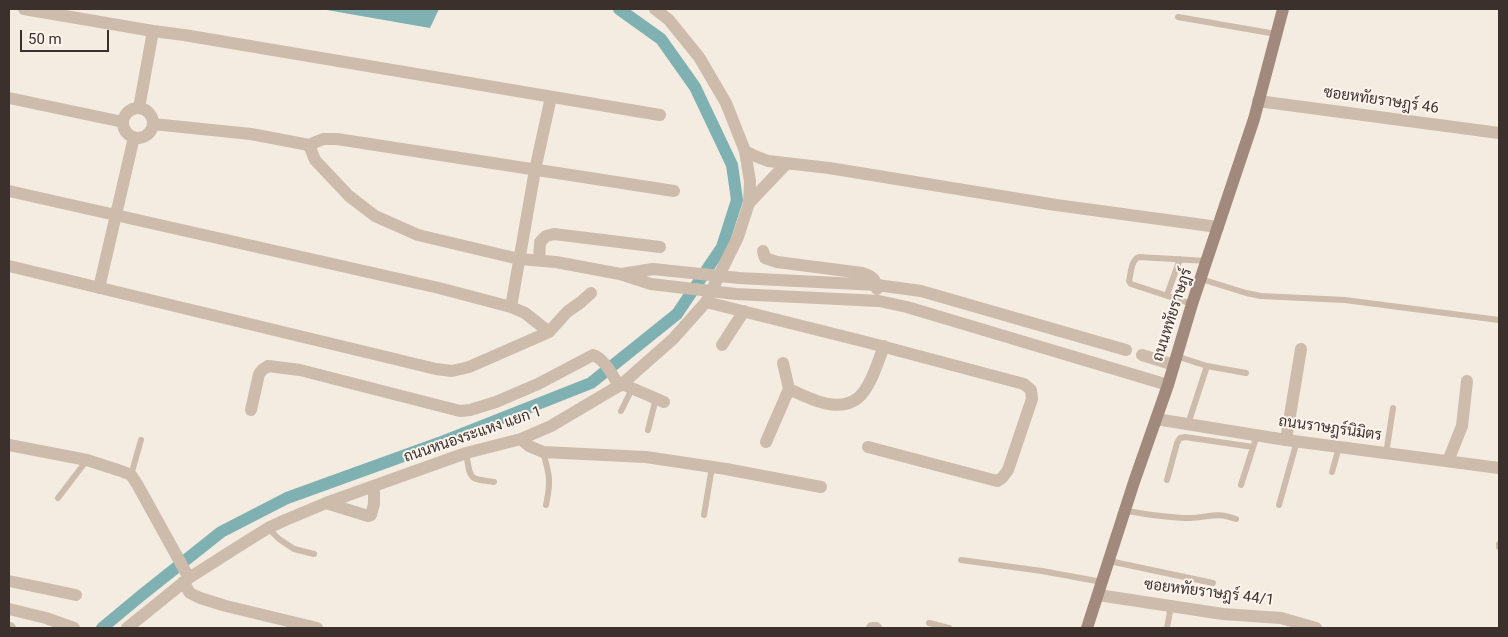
<!DOCTYPE html>
<meta charset="utf-8">
<style>
body{margin:0}
#map{position:relative;width:1508px;height:637px;overflow:hidden;background:#f4ebe1;font-family:Roboto,sans-serif}
canvas{display:block}
.frame{position:absolute;inset:0;border:10px solid #3b302b;pointer-events:none}
.scale{position:absolute;left:20px;top:30px;width:89px;height:22px;box-sizing:border-box;border:2px solid #3b302b;border-top:0;padding-left:6px;font-size:15px;line-height:18px;white-space:nowrap;color:#3b302b;-webkit-text-stroke:4px #fbf5ee;paint-order:stroke}
</style>
<div id="map">
<canvas width="1508" height="637"></canvas>
<div class="frame"></div>
<div class="scale">50 m</div>
</div>
<script>
const c = document.querySelector('canvas').getContext('2d');
c.lineJoin = 'round';
function paint(path, color) {
  c.fillStyle = color;
  c.fill(path, 'evenodd');
}
function stroke(path, color, width, dash) {
  c.strokeStyle = color;
  c.lineWidth = width;
  c.lineCap = dash ? 'butt' : 'round';
  c.setLineDash(dash || []);
  c.stroke(path);
}
function label(font, color, halo, rows, align = 'center') {
  c.font = font + ' Roboto,Sarabun,sans-serif';
  c.lineWidth = 4;
  c.setLineDash([]);
  c.textBaseline = 'middle';
  c.strokeStyle = halo;
  c.fillStyle = color;
  for (const [text, x, y, turn = 0] of rows) {
    c.save();
    c.translate(x, y);
    c.rotate((+turn || 0) * Math.PI / 180);
    c.textAlign = isNaN(turn) ? turn : align;
    if (halo) c.strokeText(text, 0, 0);
    c.fillText(text, 0, 0);
    c.restore();
  }
}
paint(new Path2D(`
 M321,9H439L430,28Z`), '#7fb0b2');
stroke(new Path2D(`
 M102,628L143,594L221,532L287,498L439,443L591,383L677,314L722,247L737,200L732,165L695,87L661,39L619,9`), '#7fb0b2', 12);
stroke(new Path2D(`
 M1178,17L1276,34
 M1201,279L1246,293L1261,296L1345,300L1499,320
 M1167,295L1180,259
 M1192,304L1131,284L1129,281C1131,273 1131,260 1139,257L1207,261
 M1176,356L1207,366L1246,373
 M621,411L632,389
 M1188,424L1207,366
 M648,430L656,398
 M543,452C550,476 551,481 546,505
 M466,453C471,479 467,479 494,482
 M1386,454L1393,408
 M1332,472L1339,447
 M131,475L141,440
 M1167,480L1177,443L1180,438L1185,437L1253,447
 M1241,485L1257,435
 M58,498L87,460
 M1279,505L1297,441
 M1126,511C1147,514 1167,518 1189,518C1209,518 1214,511 1236,519
 M704,515L712,467
 M268,528L279,539L294,549L314,554
 M1499,547V544
 M961,560L1042,571L1102,582
 M1109,561L1213,583
 M929,623L949,628
 M1167,628L1171,606`), '#cdbbac', 6);
stroke(new Path2D(`
 M24,9L153,31
 M9,98L123,122
 M1258,101L1499,133
 M139,108L153,31L184,35L660,115
 M123 123a15 15 0 1 1 30 0a15 15 0 1 1-30 0Z
 M153,124L251,134L309,145L315,160L349,196L375,216L418,235L519,259L556,262L620,274L651,284L736,294L879,301L907,307L1168,385
 M309,145L323,139H337L674,191
 M745,151L755,156L768,161L829,168L1056,205L1218,227
 M9,191L439,288L511,307L525,313L549,332L469,367L452,371L436,369L9,266
 M749,203L787,163
 M763,251L765,258L777,262L862,273C871,276 876,278 877,289
 M539,260L540,242L546,236L554,234L660,247
 M622,274L653,269L739,278L877,285L921,291L1126,350
 M99,288L134,137
 M706,302L866,342L1024,384L1031,390L1032,399L1008,470L1002,478L997,481L868,447
 M511,307L535,170L551,97
 M549,332L567,312L581,302L591,293
 M722,345L744,311
 M1142,355L1174,365
 M783,363L789,389
 M622,384L664,402
 M251,410L259,374L262,370L268,366L300,370L460,411L470,410L496,402L538,384L593,355C605,359 613,376 619,386
 M521,439L529,446L543,452L646,457L726,469L821,487
 M1286,440L1301,349
 M766,442L789,389C808,398 838,414 858,398C871,387 878,361 884,346
 M9,445L87,460L121,471L131,475L137,484L189,578
 M1448,461L1462,426L1467,381
 M326,503L368,516L371,515L374,504V487
 M9,581L76,595
 M183,582L190,593L200,598L226,606L317,628
 M1098,595L1223,614L1281,618L1316,628
 M9,609L46,618L74,628
 M9,628H10
 M127,628L189,578L236,548L268,528L283,521L326,503L466,453L521,439L551,426L622,384L673,339L706,302L738,237L749,203L750,181L745,151L726,103L699,57L669,20L655,9
 M872,628H876`), '#cdbbac', 12);
stroke(new Path2D(`
 M1156,419L1286,440L1499,468`), '#cdbbac', 12);
stroke(new Path2D(`
 M1087,628L1134,482L1168,385L1192,304L1254,119L1283,9`), '#a18a7d', 12);
label('15px', '#3b302b', '#fbf5ee', [
 ["ซอยหทัยราษฎร์ 46",1381,101,8],
 ["ถนนหทัยราษฎร์",1173,315,-72],
 ["ถนนราษฎร์นิมิตร",1330,429,8],
 ["ถนนหนองระแหง แยก 1",473,435,-19],
 ["ซอยหทัยราษฎร์ 44/1",1209,593,7]
]);
</script>
